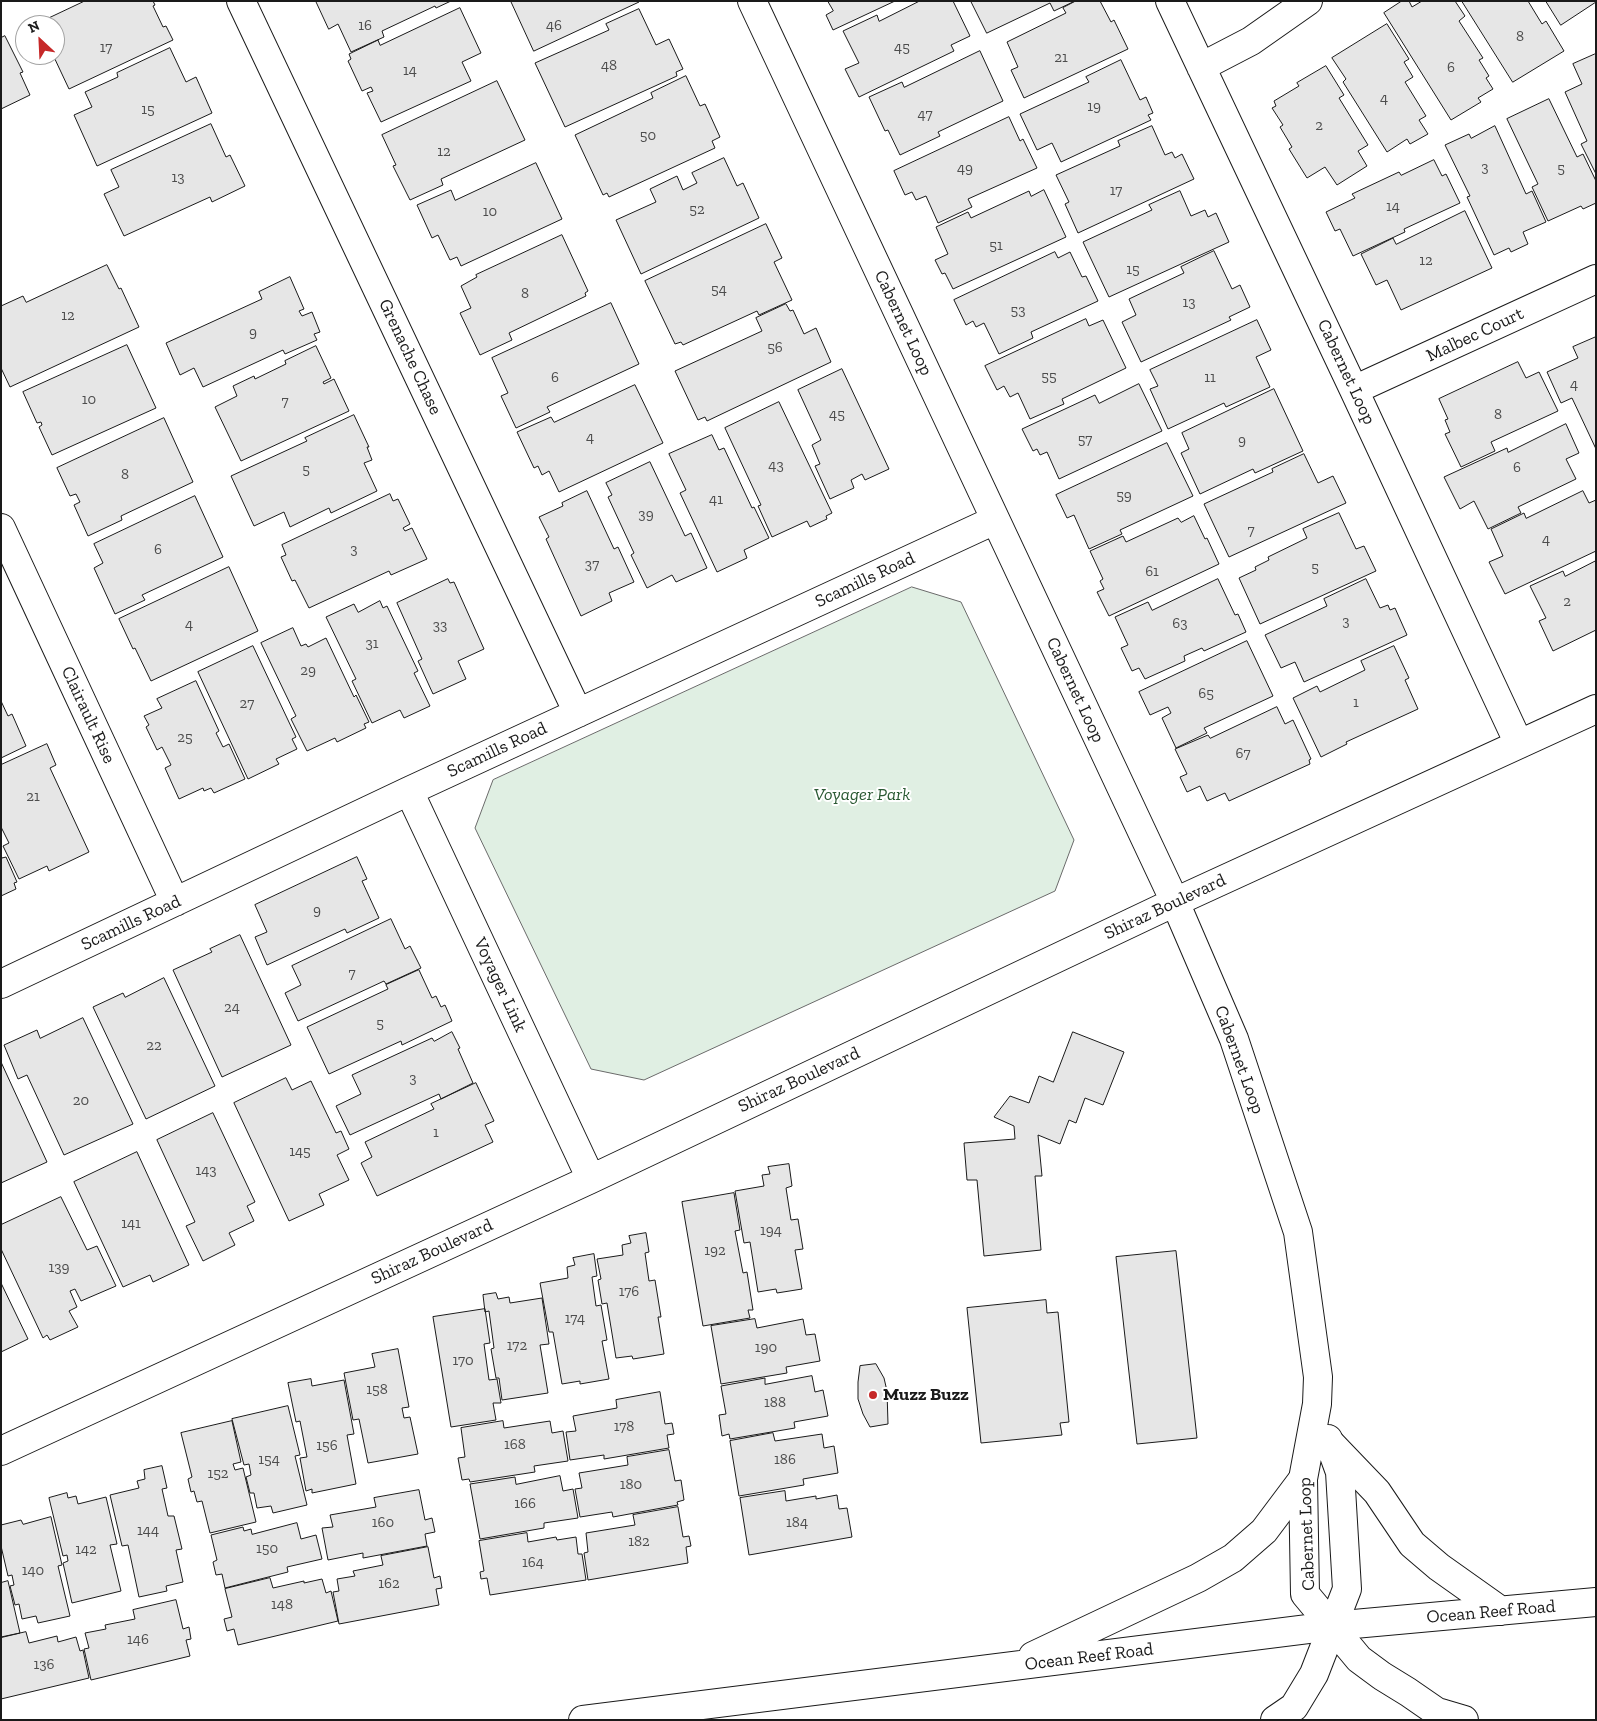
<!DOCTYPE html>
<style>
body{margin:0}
#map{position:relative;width:1597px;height:1721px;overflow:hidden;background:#fff;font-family:"Zilla Slab",serif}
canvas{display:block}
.frame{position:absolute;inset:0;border:2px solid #1a1a1a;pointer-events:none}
.north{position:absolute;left:15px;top:15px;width:50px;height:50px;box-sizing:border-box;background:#fff;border:1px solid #a3a3a3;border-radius:50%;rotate:335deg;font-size:14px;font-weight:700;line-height:20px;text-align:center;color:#1a1a1a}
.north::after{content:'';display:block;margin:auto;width:18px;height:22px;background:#c62828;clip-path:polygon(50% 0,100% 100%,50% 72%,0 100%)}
</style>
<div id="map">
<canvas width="1597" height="1721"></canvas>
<div class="frame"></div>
<div class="north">N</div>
</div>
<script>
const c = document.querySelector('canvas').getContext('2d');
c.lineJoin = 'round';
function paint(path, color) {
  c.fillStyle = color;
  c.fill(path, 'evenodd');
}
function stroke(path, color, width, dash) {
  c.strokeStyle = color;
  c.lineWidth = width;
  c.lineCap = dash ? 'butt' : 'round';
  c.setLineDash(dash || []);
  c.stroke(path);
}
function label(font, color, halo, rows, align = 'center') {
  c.font = font + ' "Zilla Slab",serif';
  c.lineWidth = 4;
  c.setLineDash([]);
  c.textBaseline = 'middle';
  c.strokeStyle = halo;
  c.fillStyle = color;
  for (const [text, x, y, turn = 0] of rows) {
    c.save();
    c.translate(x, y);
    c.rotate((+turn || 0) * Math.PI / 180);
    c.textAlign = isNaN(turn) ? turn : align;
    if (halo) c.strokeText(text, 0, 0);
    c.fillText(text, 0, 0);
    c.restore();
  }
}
const green = new Path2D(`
 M912,587L961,602L1074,840L1055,891L644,1080L591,1069L475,828L493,780Z`);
paint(green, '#e0efe3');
stroke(green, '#6a6a6a', 1);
const building = new Path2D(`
 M85,1H153L155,5L153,6L163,27L166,26L173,40L69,89L53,55H55V25H40L39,23Z
 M316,1H451L436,8L435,6L382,31L384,37L351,52L338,24L329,29Z
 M511,1H639V2L534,51Z
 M828,1H895L833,30L826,15L833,11Z
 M920,1H953L970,36L951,45L954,51L859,97L845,69L859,63L843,31L877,15L879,21Z
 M971,1H1075L1054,11L1050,3L987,33Z
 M1076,1H1100L1111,22L1114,20L1128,49L1024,98L1011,70L1018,67L1007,42L1066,13L1063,8Z
 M1402,1H1409L1412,7L1422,1H1455L1465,16L1459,21L1483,58L1479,60L1489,76L1486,78L1493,89L1478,98L1481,102L1451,120L1384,13Z
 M1462,1H1528L1542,24L1546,21L1564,51L1513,82Z
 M1546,1H1596V2L1561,25Z
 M460,8L481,53L462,62L471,81L381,122L367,93L373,91L371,87L362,91L348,61L351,59L349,54L378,40L380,45Z
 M639,9L656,45L669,39L683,69L676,72L677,76L565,127L535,63L609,30L606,24Z
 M1387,24L1409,59L1404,62L1413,77L1405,82L1426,116L1419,120L1428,134L1410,144L1407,139L1387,152L1343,82L1346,79L1332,58Z
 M5,36L23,72L20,73L30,95L1,109V38Z
 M170,48L186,82L196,77L212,113L97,166L74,115L92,107L85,92L118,77L117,73Z
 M980,51L1003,101L938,132L940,136L900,155L888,130L885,131L869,97L902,82L904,87Z
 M1595,54H1596V174L1581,144L1587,141L1565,92L1582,84L1573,64Z
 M1121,60L1140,100L1146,97L1153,113L1148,115L1151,120L1061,162L1052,143L1037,150L1020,114L1089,82L1086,77Z
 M1326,66L1344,95L1339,98L1368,145L1358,151L1367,166L1337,185L1325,167L1307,178L1289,149L1292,147L1280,127L1283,125L1272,108L1276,106L1274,101L1299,86L1297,83Z
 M686,76L700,106L705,104L720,137L712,141L715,148L609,197L607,193L603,195L575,135L653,98L651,93Z
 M497,81L525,140L441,179L443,185L410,200L393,166L396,165L382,135Z
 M1549,99L1577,157L1583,154L1596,181V203L1583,209L1581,206L1548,221L1532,187L1538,184L1507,119Z
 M1009,117L1020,141L1023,139L1037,168L968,199L972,207L938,223L926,196L916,200L912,192L905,195L894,171Z
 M211,124L226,157L230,155L245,186L212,202L210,197L124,236L104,194L119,187L111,170Z
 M1152,126L1165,155L1172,152L1175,158L1182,154L1194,179L1078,233L1065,204L1069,202L1056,175L1120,146L1118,141Z
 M1495,126L1526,194L1532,191L1546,222L1523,232L1528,244L1511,252L1509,248L1494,255L1467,197L1470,196L1445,145L1469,134L1471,138Z
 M724,158L737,186L743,183L759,218L641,274L616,220L656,202L650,189L677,176L683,190L697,183L692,173Z
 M1434,160L1442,176L1446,174L1460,203L1404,229L1405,232L1353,256L1340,229L1335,231L1326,212L1355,198L1352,194L1399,172L1401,175Z
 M536,163L562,219L461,266L457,257L450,260L438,235L432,238L417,205L451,190L455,200Z
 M1044,190L1066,237L953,289L945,273L942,274L935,260L948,254L936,227L968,212L971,218L1029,191L1031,196Z
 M1180,191L1191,216L1205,210L1208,217L1216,213L1229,242L1109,297L1083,242L1152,210L1149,205Z
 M1465,211L1492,268L1401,310L1387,280L1376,285L1361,254L1393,238L1396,244Z
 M766,224L782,258L774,262L792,300L759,315L757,311L683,345L681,342L675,344L645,281Z
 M562,235L588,291L585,293L586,296L509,333L512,340L480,355L460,313L471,308L461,286L477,277L476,275Z
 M1214,251L1232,289L1240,285L1250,307L1229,317L1231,320L1141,362L1122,322L1136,315L1129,299L1184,273L1181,267Z
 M1055,252L1058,258L1070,252L1082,277L1086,276L1098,301L1031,332L1033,338L999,354L984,323L976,327L973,321L966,325L954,300Z
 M107,265L119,289L121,288L139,327L10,387L1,368V306L23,296L26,302Z
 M290,277L304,309L299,311L302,316L312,312L320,332L314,334L317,340L285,354L283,350L203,387L194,368L180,375L166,343L262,299L259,292Z
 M611,303L639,364L547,407L550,412L516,428L501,396L508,393L492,358Z
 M786,304L790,311L793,310L804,334L816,328L831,362L707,421L705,417L698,420L675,371L762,331L756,318Z
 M1086,319L1089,326L1103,320L1126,368L1062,399L1064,404L1030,419L1018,393L1010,397L1004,386L997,390L985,366Z
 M1257,320L1271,350L1256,357L1270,387L1226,407L1224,403L1168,429L1150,389L1158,386L1150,370Z
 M1596,337V449L1572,398L1561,403L1547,372L1578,358L1573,347Z
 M127,345L156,408L52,455L39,427L42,425L41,422L37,423L23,392Z
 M316,346L331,378L323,382L324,384L334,379L349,411L241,461L215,407L237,396L233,386L254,376L255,379L286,364L285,361Z
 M1518,362L1526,378L1539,372L1558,411L1491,442L1495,451L1461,467L1445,434L1450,432L1445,420L1448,419L1439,399Z
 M842,369L889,469L865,480L862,474L851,480L854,488L830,499L815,466L820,464L812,445L821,440L798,390Z
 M1139,384L1162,431L1059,479L1047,452L1040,455L1037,449L1033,451L1022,429L1095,395L1099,403Z
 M635,385L663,443L559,492L549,471L542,475L538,466L534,468L517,432L551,417L554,422Z
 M1274,389L1303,451L1255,473L1253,469L1200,494L1181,453L1189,449L1182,433Z
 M779,402L832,513L826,516L827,519L810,527L807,521L772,537L758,506L761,505L725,428Z
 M354,415L369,447H367L372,460L364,463L377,491L331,513L329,508L290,527L284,512L254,526L231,476L307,441L305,438Z
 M164,418L193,482L121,516L122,520L88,536L74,505L80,502L76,494L70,496L57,468Z
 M1566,424L1579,453L1566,459L1576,479L1518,507L1521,513L1488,529L1474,501L1460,509L1444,477L1507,448L1508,452Z
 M712,435L719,450L724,448L752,508L754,507L769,538L744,550L747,558L717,572L680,493L686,490L669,454Z
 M1167,443L1193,496L1120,530L1122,534L1089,549L1074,515L1067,518L1056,495Z
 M1304,454L1318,483L1333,476L1346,503L1229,557L1204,504L1273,472L1272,469Z
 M650,462L685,536L691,533L707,568L676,582L672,575L647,588L631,555L634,553L608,497L612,495L606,483Z
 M587,491L614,549L618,547L634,582L609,593L612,601L581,616L546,539L549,537L539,517L563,506L562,503Z
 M1583,491L1589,503L1596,500V551L1505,594L1489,562L1503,556L1491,529L1524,513L1526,518Z
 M390,494L393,501L398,499L410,524L403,528L405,531L412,528L427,559L391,575L389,571L309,608L295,580L292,581L281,557L286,555L282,545Z
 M195,496L223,557L142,595L145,600L115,614L94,568L103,563L94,544Z
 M1339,513L1356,549L1364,546L1376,571L1260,624L1239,578L1256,570L1255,567L1269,560L1268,557L1307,538L1303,529Z
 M1194,516L1205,539L1207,538L1219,564L1109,616L1097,592L1104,589L1100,581L1103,579L1090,551L1123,536L1126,542L1178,518L1181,522Z
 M1596,561V630L1553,651L1539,621L1546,618L1530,586L1563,571L1565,576Z
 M229,567L258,631L151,681L135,648L133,649L119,619Z
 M448,579L450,583L454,582L484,649L458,661L466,679L433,694L418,661L422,659L397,603Z
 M1218,579L1235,615L1238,614L1246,632L1204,651L1202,648L1184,656L1185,661L1145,679L1139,668L1132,671L1121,648L1128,645L1115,617L1148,602L1152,610Z
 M1366,579L1380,608L1388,605L1390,610L1395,608L1407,635L1304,682L1295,662L1281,668L1265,635L1327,606L1324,599Z
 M380,601L383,608L387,606L418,671L414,673L430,706L404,718L400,710L372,723L352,681L356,679L326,617L354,604L358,612Z
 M293,628L301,646L306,644L308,647L326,638L354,697L356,695L369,722L364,724L366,728L337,742L335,738L307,751L291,719L296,716L261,643Z
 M1247,641L1273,696L1204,728L1207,733L1176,748L1162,718L1171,713L1168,707L1150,715L1139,692Z
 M253,646L296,737L292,739L297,749L276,759L279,764L248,779L198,672Z
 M1394,646L1409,678L1405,680L1418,709L1346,742L1347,744L1321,757L1293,698L1317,686L1320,692L1365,670L1361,661Z
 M196,681L219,731L216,733L223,747L229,744L245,779L214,793L211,788L204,791L203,788L179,799L165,768L171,765L162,747L157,750L146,727L149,725L144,716L162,708L157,699Z
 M1,701L8,716L12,714L26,746L1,758Z
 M1277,707L1285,724L1293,720L1311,759L1309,760L1310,764L1229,801L1225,793L1207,801L1200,786L1187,792L1180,777L1187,774L1175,749L1208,735L1210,738Z
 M47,744L56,765L50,768L89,852L49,871L47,866L19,879L3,846L9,843L1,827V765Z
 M1,856L2,858L6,857L17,882L14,883L16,889L1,896Z
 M357,857L367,879L362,881L379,918L347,933L345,929L267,965L255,937L267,932L255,905Z
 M391,919L405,949L410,946L421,968L386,984L384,981L298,1021L285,993L301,985L292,966Z
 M240,935L291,1045L222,1077L173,970L212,952L210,949Z
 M419,970L432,998L436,996L441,1007L445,1005L452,1021L402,1045L401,1041L329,1074L307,1027L388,989L386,985Z
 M164,978L215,1086L146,1119L93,1007L123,993L125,997Z
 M83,1018L133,1124L64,1155L27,1075L18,1079L4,1045L37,1030L40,1038Z
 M452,1032L460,1048L458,1049L473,1083L441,1099L439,1094L350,1135L336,1106L361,1094L352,1075L432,1038L434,1041Z
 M1073,1032L1124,1052L1103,1105L1085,1098L1076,1123L1069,1120L1060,1144L1038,1135L1042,1176H1035L1041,1250L984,1256L977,1180H967L964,1143L1015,1139L1014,1126L994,1117L1010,1096L1029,1103L1039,1076L1053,1082Z
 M1,1062L47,1162L1,1183Z
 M286,1078L292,1090L311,1081L336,1133L341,1131L349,1149L337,1155L349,1180L319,1194L324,1205L289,1221L234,1103Z
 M476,1083L494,1121L485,1125L493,1142L377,1196L361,1163L372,1157L365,1142L434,1109L431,1104Z
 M213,1113L255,1202L247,1206L254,1221L229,1233L235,1245L203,1261L186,1226L195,1222L157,1140Z
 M137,1152L189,1265L153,1282L150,1275L123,1287L74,1182Z
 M789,1164L792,1186L786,1188L791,1220L798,1219L803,1249L795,1250L802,1289L777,1293L776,1289L758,1292L750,1242L744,1243L735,1191L764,1186L762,1175L770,1174L768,1167Z
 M734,1193L740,1230L735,1231L743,1273L747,1272L753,1310H748L750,1318L703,1326L682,1202Z
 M61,1197L87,1250L97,1246L116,1286L81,1301L75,1289L70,1291L77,1307L69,1311L78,1327L50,1340L47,1335L43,1338L1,1249V1225Z
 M646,1233L649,1252L645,1253L649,1281L655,1280L661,1317H658L664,1354L633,1359L632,1356L616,1358L607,1303L602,1304L598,1280L601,1279L597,1259L623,1255L622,1245L631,1243L629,1236Z
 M1176,1251L1197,1438L1137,1444L1116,1257Z
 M594,1254L597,1276L592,1277L596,1306L601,1305L607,1340L602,1341L609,1379L580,1384V1381L562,1384L553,1332H549L540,1283L568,1278L567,1267L575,1265L573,1258Z
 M1,1283L28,1339L1,1352Z
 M496,1293L498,1299L509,1297L510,1303L542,1298L549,1344L540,1345L548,1393L502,1400L499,1378H496L491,1349L494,1348L489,1311L485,1312L483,1295Z
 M1046,1300L1047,1313L1058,1312L1069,1422L1060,1423L1062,1435L981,1443L967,1308Z
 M485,1309L490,1343L484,1344L489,1380L497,1379L501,1403H493L496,1420L451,1427L433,1317Z
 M755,1319L757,1328L803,1319L806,1335L815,1334L820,1361L786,1367L787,1373L721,1384L711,1326Z
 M398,1349L409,1407L402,1408L404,1418L410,1417L418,1454L368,1463L359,1419L353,1420L344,1373L375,1367L372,1354Z
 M876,1364L884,1378L887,1391L888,1424L870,1427L863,1414L858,1399V1382L860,1366Z
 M812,1376L815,1392L823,1390L828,1416L794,1422L795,1428L730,1439L729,1434L722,1436L719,1415L726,1414L721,1386L765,1378V1384Z
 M311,1379L312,1386L344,1380L354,1434L347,1435L356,1484L312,1493V1489L306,1491L300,1458L307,1457L300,1421L296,1422L288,1383Z
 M660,1392L665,1424L672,1423L674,1434L667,1435L669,1448L604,1459V1455L570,1460L566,1432L576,1431L573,1416L617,1408L616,1400Z
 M288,1406L300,1455L295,1456L307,1505L273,1513L271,1506L257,1508L254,1493H250L246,1477L251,1475L249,1464L244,1465L232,1419Z
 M232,1421L241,1462L233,1464L235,1470L243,1468L256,1522L210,1533L202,1501L197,1502L194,1491L191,1492L188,1479L192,1477L181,1433Z
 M503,1421L504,1428L550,1421L552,1433L563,1431L568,1461L534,1466L535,1472L470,1482L469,1479L462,1480L458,1458L465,1457L461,1428Z
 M773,1433L775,1441L822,1434L824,1448L834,1446L838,1473L803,1479L804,1485L739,1496L730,1441Z
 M669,1450L675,1481L681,1480L684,1500L677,1502L678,1505L613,1517L612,1512L580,1517L575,1489L582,1488L579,1473L628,1465L627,1457Z
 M162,1466L167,1488L162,1489L168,1516H174L182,1549L176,1550L183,1582L166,1586L167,1591L139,1597L128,1545L122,1546L110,1495L139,1488L137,1481L145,1479L144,1470Z
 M560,1476L563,1491L573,1489L578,1518L544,1523V1528L480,1539L470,1484L515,1477L516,1484Z
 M419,1490L425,1520L432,1518L435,1532L425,1534L427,1546L363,1558V1553L328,1560L322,1528L333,1527L330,1515L376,1507L374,1498Z
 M785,1491L786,1501L816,1496V1499L837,1495L839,1509L847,1508L852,1537L749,1555L740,1498Z
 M67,1493L68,1498L76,1496L78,1504L106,1497L117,1544L110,1545L121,1591L72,1603L63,1563L68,1561L67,1555L63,1556L49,1498Z
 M678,1507L683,1537L689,1536L691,1546L686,1547L688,1563L588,1580L584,1553L588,1552L586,1533L635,1525L633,1515Z
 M51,1517L62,1565L58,1566L70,1616L38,1623L36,1616L22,1619L19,1604L15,1605L10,1586L14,1585L12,1575L8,1576L1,1546V1525L21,1520L23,1524Z
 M297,1523L301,1539L316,1535L322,1559L287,1567L288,1572L225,1588L222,1574L216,1575L213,1562L217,1560L211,1535L243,1527L244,1531L251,1529L252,1534Z
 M527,1533L528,1542L556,1537L557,1540L576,1537L578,1554H582L586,1580L490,1595L487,1578L481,1579L480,1572L484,1571L479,1541Z
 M428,1547L434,1578L440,1576L442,1588L436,1589L439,1605L339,1624L333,1592L339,1591L337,1579L355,1576L353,1571L383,1565L381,1556Z
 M270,1578L273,1588L304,1581V1583L322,1579L326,1593L331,1591L338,1621L238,1645L234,1629L227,1631L224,1619L232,1617L225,1589Z
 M8,1581L20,1633L1,1637V1583Z
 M176,1600L183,1629L189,1627L191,1639L186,1640L190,1656L91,1680L84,1649L89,1648L85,1633L106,1629L105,1625L135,1619L133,1610Z
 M26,1632L29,1643L57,1636L58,1642L76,1637L80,1651L83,1650L89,1678L1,1699V1638Z`);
paint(building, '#e6e6e6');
stroke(building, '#1a1a1a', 1);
const street = new Path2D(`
 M241,1L578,713
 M752,1L1175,902L1234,1039L1298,1232L1318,1377L1317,1404L1303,1479L1305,1594L1359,1659L1382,1676L1408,1692L1437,1712L1464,1720
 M1170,1L1354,390L1519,744
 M1201,67L1251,41L1308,1
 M1354,390L1596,279
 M1,528L175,902
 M409,791L591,1179
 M1,984L409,791L995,520
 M1,1451L591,1179L1175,902L1596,709
 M1275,1720L1294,1707L1314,1674L1347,1589L1340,1472L1328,1439`);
const primary = new Path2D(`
 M1330,1443L1377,1492L1412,1544L1439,1567L1501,1611
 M1033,1656L1198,1578L1233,1558L1264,1531L1303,1479
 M583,1720L1332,1626L1596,1602`);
stroke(street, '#1a1a1a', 30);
stroke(primary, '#1a1a1a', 30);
stroke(street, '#fff', 28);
stroke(primary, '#fff', 28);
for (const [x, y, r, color] of [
 [873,1395,5,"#c62828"]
]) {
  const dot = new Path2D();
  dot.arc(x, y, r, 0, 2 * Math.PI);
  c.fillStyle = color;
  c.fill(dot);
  stroke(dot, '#fff', 2);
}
label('15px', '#4d4d4d', null, [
 ["16",365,26],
 ["46",554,26],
 ["8",1520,37],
 ["17",106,48],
 ["45",902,48],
 ["21",1061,58],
 ["48",609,66],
 ["6",1451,68],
 ["14",410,71],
 ["4",1384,99],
 ["19",1094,107],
 ["15",148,110],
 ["47",925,115],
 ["2",1319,126],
 ["50",648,136],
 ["12",444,152],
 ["3",1485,168],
 ["49",965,169],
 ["5",1561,169],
 ["13",178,178],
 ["17",1116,191],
 ["14",1393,207],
 ["52",697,210],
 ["10",490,212],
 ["51",996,246],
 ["12",1426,261],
 ["15",1133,270],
 ["54",719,290],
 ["8",525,294],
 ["13",1189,303],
 ["53",1018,311],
 ["12",68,316],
 ["9",253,333],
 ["56",775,348],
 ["55",1049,377],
 ["6",555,378],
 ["11",1210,378],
 ["4",1574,385],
 ["10",89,400],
 ["7",285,402],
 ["45",837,415],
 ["8",1498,415],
 ["4",590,438],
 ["57",1085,440],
 ["9",1242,441],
 ["43",776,466],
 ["6",1517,468],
 ["5",306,470],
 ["8",125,475],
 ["59",1124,496],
 ["41",716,500],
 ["39",646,515],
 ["7",1251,531],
 ["4",1546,540],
 ["6",158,550],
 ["3",354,550],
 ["37",592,565],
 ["5",1315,568],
 ["61",1152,572],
 ["2",1567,602],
 ["3",1346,622],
 ["63",1180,624],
 ["4",189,625],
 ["33",440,626],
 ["31",372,644],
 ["29",308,671],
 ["65",1206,694],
 ["1",1356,703],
 ["27",247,704],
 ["25",185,738],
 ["67",1243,754],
 ["21",33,797],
 ["9",317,911],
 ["7",352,974],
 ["24",232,1008],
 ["5",380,1024],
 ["22",154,1046],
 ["3",413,1079],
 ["20",81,1101],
 ["1",436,1133],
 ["145",300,1152],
 ["143",206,1171],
 ["141",131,1224],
 ["194",771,1231],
 ["192",715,1251],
 ["139",59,1268],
 ["176",629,1292],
 ["174",575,1319],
 ["172",517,1346],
 ["190",766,1348],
 ["170",463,1361],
 ["158",377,1390],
 ["188",775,1403],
 ["178",624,1427],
 ["168",515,1445],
 ["156",327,1446],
 ["154",269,1460],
 ["186",785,1460],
 ["152",218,1474],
 ["180",631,1485],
 ["166",525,1504],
 ["160",383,1523],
 ["184",797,1523],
 ["144",148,1531],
 ["182",639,1542],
 ["150",267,1549],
 ["142",86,1550],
 ["164",533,1563],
 ["140",33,1571],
 ["162",389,1584],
 ["148",282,1605],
 ["146",138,1640],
 ["136",44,1665]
]);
label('18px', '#1a1a1a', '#fff', [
 ["Cabernet Loop",903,323,65],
 ["Malbec Court",1475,335,-25],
 ["Grenache Chase",410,357,65],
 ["Cabernet Loop",1346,372,65],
 ["Scamills Road",865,580,-25],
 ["Cabernet Loop",1075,690,65],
 ["Clairault Rise",88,715,65],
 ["Scamills Road",497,750,-25],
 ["Shiraz Boulevard",1165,907,-25],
 ["Scamills Road",131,923,-25],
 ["Voyager Link",500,985,65],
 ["Cabernet Loop",1239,1060,70],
 ["Shiraz Boulevard",799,1080,-25],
 ["Shiraz Boulevard",432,1252,-25],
 ["Cabernet Loop",1307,1534,-92],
 ["Ocean Reef Road",1491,1612,-5],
 ["Ocean Reef Road",1089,1657,-7]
]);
label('italic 18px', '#2b5a34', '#fff', [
 ["Voyager Park",862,795]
]);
label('bold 18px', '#1a1a1a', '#fff', [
 ["Muzz Buzz",883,1395]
], 'left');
</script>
